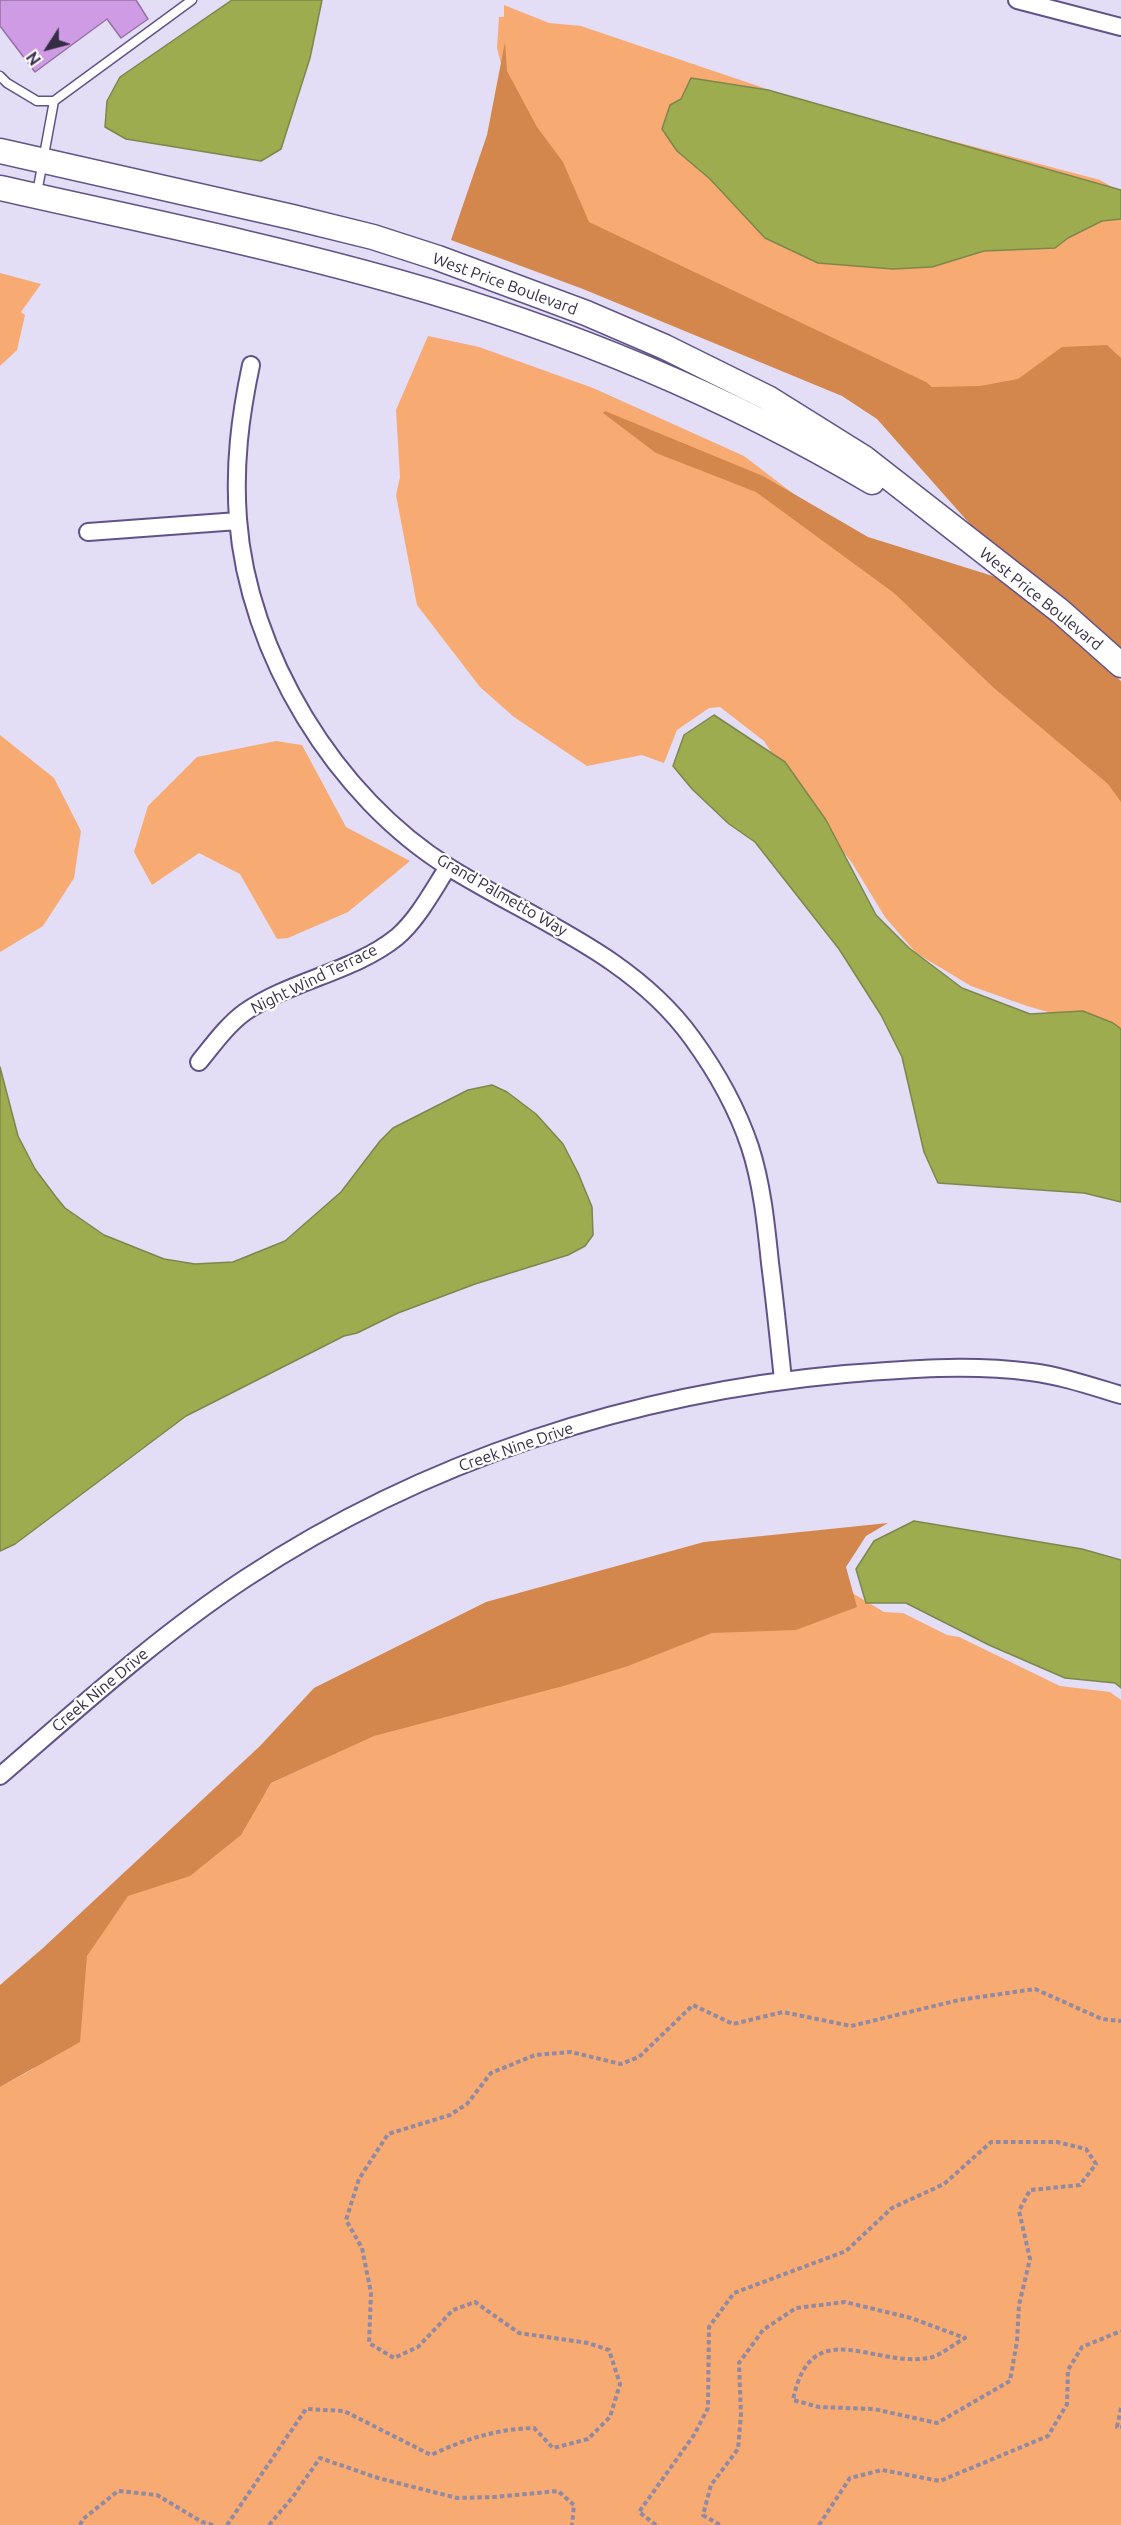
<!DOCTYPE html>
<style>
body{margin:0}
#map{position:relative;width:1121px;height:2525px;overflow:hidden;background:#e3ddf5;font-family:Ubuntu,sans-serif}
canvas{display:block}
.north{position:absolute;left:18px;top:18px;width:60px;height:60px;-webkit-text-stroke:4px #fff;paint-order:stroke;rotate:234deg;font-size:16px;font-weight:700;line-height:24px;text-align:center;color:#352e45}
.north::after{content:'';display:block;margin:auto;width:21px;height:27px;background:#352e45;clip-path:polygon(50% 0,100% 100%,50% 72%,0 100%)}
</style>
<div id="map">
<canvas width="1121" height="2525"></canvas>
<div class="north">N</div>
</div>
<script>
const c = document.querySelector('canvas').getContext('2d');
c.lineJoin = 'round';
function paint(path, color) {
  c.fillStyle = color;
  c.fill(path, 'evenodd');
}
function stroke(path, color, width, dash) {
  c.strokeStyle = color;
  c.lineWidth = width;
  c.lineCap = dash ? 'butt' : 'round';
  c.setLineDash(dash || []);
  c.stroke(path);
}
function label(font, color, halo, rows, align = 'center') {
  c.font = font + ' Ubuntu,sans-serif';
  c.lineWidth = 4.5;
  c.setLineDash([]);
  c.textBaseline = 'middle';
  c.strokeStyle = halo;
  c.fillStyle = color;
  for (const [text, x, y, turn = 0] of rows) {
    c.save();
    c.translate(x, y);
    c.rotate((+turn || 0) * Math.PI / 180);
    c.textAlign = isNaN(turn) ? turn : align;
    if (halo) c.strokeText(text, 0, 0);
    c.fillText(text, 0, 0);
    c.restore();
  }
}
paint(new Path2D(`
 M504,5L549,23L581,26L805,102L1100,180L1121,192V426L979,414L601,248L516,121L497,48L499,17H504Z
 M0,273L41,284L21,312L25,315L17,350L0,366Z
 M428,336L479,347L593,388L744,456L829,521L1121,771V1033L1027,1006L971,986L916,953L885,917L852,863L795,789L764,741L720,707L709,708L677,730L664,763L642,755L587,766L514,717L480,687L417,605L396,495L400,477L396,410Z
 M0,735L54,778L81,831L74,878L43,926L0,952Z
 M276,741L302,745L346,827L410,861L348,912L288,938L277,939L240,874L199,853L152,885L134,852L148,806L197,757Z
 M844,1588L884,1612L903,1613L947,1635L959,1637L1060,1686L1110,1692L1121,1700V2525H0V2087L33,2069L109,1905L266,1792L271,1783L319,1761L423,1701Z`), '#f7aa72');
paint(new Path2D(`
 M505,42L507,71L537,127L563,162L589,222L926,382L932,387L980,386L1018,379L1062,347L1107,345L1121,358V649L977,532L877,419L842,396L583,289L451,240L487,135Z
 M605,411L763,476L868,537L996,577L1052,620L1121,681V802L1108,784L994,688L894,593L756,492L656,453L603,413Z
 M888,1523L866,1536L846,1567L857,1607L796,1630L712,1633L628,1666L567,1685L374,1736L271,1783L241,1835L190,1876L128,1896L87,1956L80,2042L0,2087V1985L43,1948L260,1746L314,1688L486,1602L704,1542Z`), '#d3874d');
const water = new Path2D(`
 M232,0H322L310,58L281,149L261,161L126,139L105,127L107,101L120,77Z
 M691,78L768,90L1121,190V219L1102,221L1068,238L1055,248L984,251L932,267L893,269L818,263L765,238L710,179L677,151L662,129L670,105L681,99Z
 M714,715L785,762L826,820L876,915L909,948L962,988L1030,1014L1083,1011L1113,1023L1121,1029V1202L1084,1193L938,1183L924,1152L902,1057L881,1015L839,949L755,842L729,824L692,789L673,766L684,735Z
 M0,1067L18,1136L35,1169L56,1197L65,1208L104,1235L164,1259L195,1264L233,1262L285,1241L341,1192L380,1141L393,1128L468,1090L492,1085L507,1092L536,1114L563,1144L578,1173L592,1207L593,1235L585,1246L568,1255L475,1284L398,1313L357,1333L344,1336L186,1416L15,1544L0,1551Z
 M914,1521L1082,1549L1121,1560V1688L1115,1683L1065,1678L989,1645L906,1603H866L856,1569L874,1541Z`);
paint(water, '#9eac50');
stroke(water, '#7e864d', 1.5);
const building = new Path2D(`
 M0,0H136L148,19L121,38L107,19L35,72L0,26Z`);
paint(building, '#d09be5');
stroke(building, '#9572a3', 1.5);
const lane = new Path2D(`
 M0,76L7,83L37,101H54
 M37,193L54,101L192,0`);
const street = new Path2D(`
 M1017,0L1121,27
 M251,365C240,417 234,465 238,519C248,653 335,797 450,868C534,920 632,955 692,1038C716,1071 737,1108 750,1147C762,1184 766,1224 770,1263C775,1302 779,1341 783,1380
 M88,532L238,521
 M199,1062C213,1045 227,1025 245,1012C291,980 354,972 397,937C418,919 433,890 448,867
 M0,1776C80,1707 158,1636 246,1578C425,1460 633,1393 845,1374C907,1369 969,1364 1031,1372C1062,1376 1091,1386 1121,1395`);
const secondary = new Path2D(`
 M0,151L292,217L373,237L438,258L586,313L665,347L768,398L864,458L1060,611L1121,665
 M0,188C133,218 267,245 398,282C562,328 725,395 872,482`);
stroke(lane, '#625387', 11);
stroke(street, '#625387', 20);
stroke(secondary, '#625387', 27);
stroke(new Path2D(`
 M1121,2408L1117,2427H1121
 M80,2525L83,2519L118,2491L157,2495L202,2522L213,2525
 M227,2525L306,2409L344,2411L431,2455C465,2439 497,2429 534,2428L553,2448L588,2439L610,2417L620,2384L609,2350L588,2343L519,2333L475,2302L453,2310L418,2347L394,2358L369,2343L371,2293L362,2248L346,2220L359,2179L388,2134L450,2115L467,2104L491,2073L535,2055L571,2052L621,2064L639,2057L693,2005L733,2024L783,2012L851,2026L959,2000L1035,1989L1102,2019L1121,2021
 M269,2525L292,2498L320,2458L378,2478L457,2498L494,2497L558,2491L574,2505L572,2525
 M656,2525L639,2512L694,2435L708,2408L709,2327L734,2293L846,2251L892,2208L944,2184L991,2142H1057L1086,2149L1096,2164L1080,2185L1030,2190L1019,2211L1030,2259L1019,2305L1017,2341L1010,2381L937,2423L874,2409L819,2407L793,2400C811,2312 873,2368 929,2358C940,2356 954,2344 965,2338L911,2318L845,2302L796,2308L763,2330L739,2363L741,2415L738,2449L711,2485L703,2515L720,2525
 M819,2525L850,2478L882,2470L940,2481L1048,2436L1067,2404L1068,2370L1082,2347L1121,2331`), '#918aa2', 4, [4.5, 3]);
stroke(lane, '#fff', 8);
stroke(street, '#fff', 16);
stroke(secondary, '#fff', 24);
label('16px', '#352e45', '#fff', [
 ["West Price Boulevard",505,284,20],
 ["West Price Boulevard",1041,599,39],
 ["Grand Palmetto Way",502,895,30],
 ["Night Wind Terrace",314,979,-26],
 ["Creek Nine Drive",516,1447,-19],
 ["Creek Nine Drive",100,1690,-40]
]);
</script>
